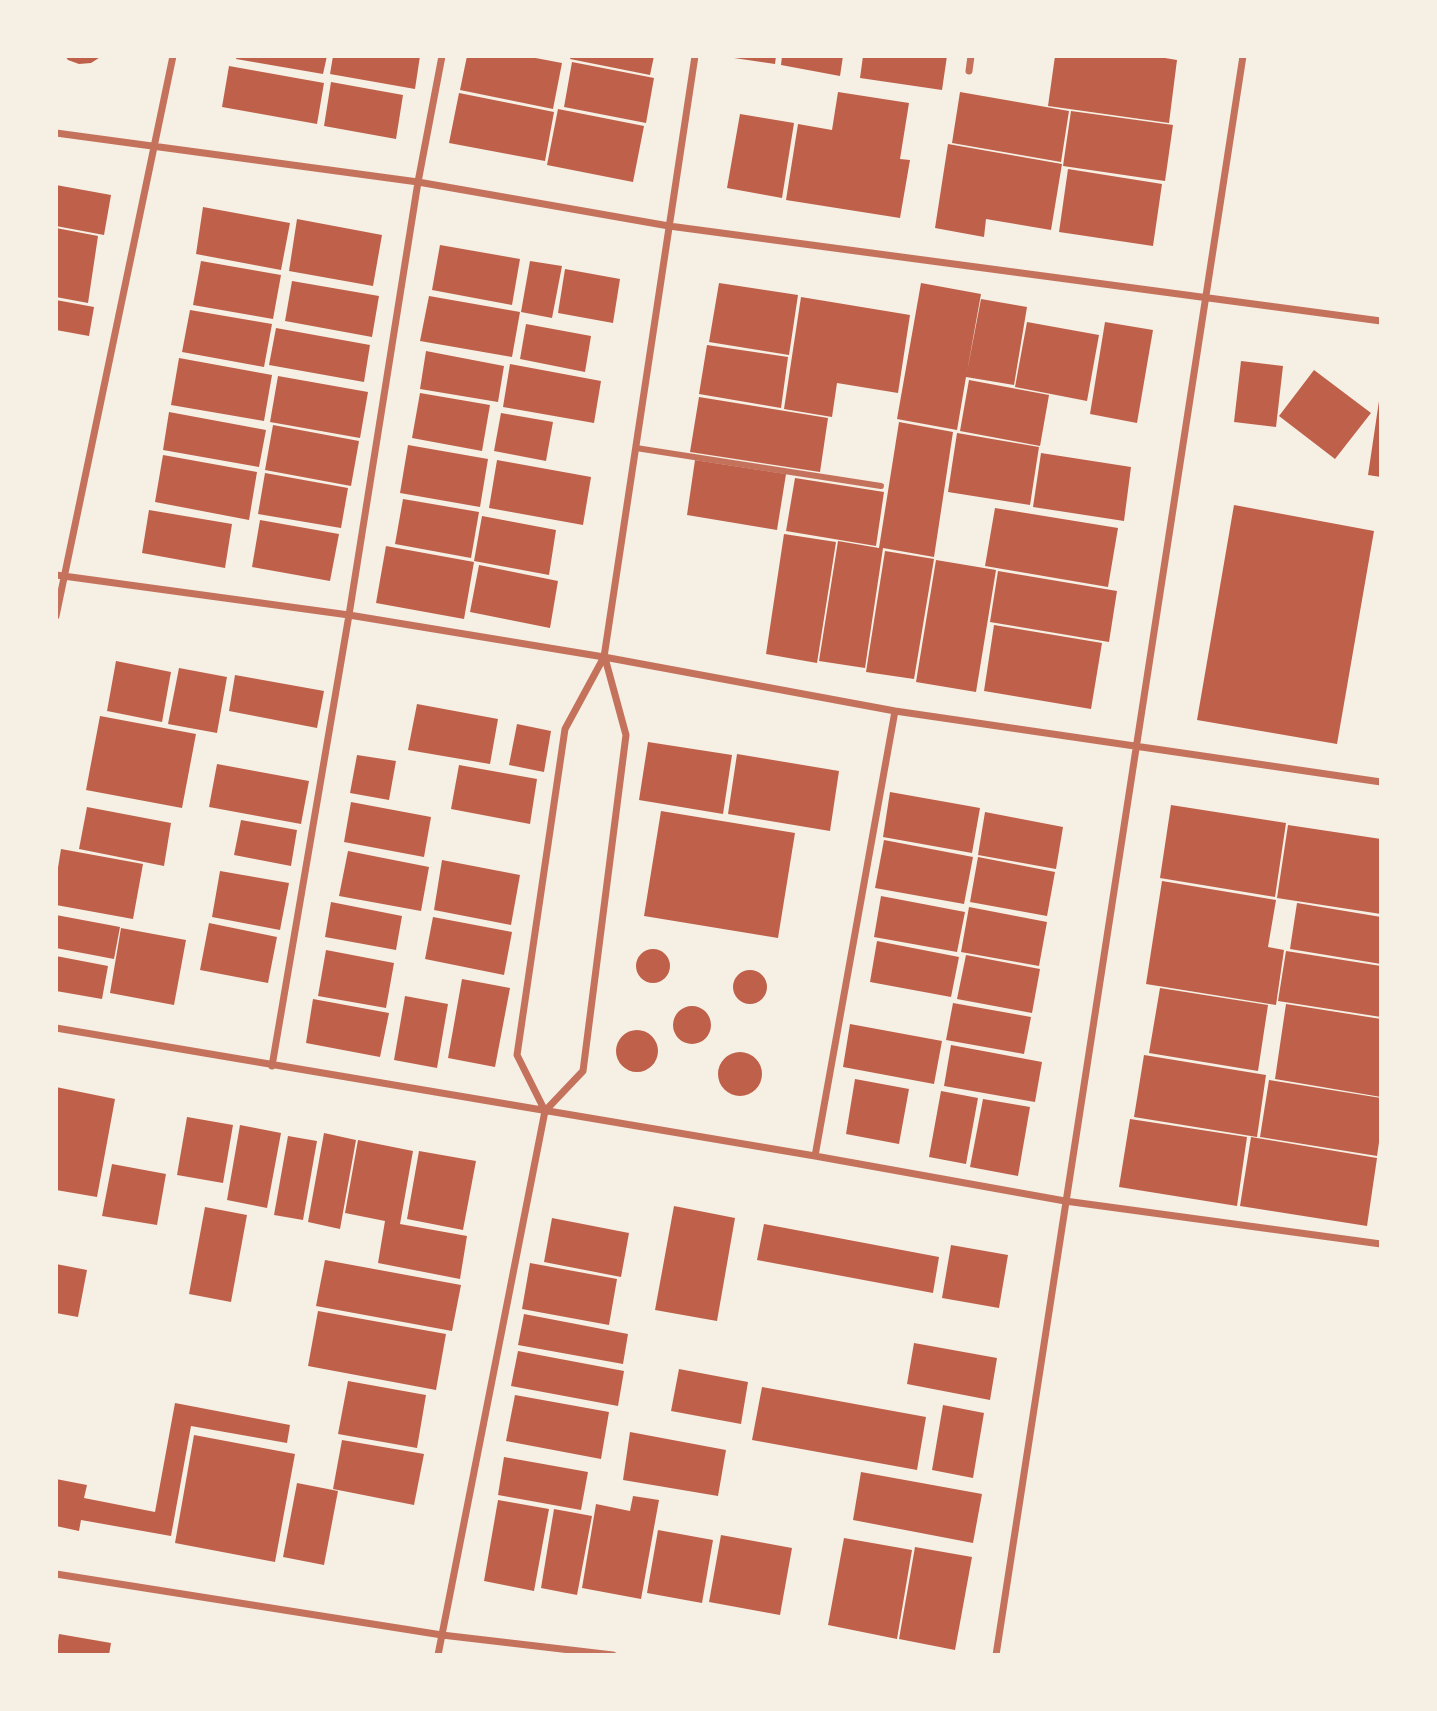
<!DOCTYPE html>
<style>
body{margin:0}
#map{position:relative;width:1437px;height:1711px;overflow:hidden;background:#f6efe4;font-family:"Alegreya Sans",sans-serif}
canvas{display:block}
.frame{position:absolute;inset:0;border:58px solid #f6efe4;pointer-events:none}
</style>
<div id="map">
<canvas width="1437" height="1711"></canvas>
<div class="frame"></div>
</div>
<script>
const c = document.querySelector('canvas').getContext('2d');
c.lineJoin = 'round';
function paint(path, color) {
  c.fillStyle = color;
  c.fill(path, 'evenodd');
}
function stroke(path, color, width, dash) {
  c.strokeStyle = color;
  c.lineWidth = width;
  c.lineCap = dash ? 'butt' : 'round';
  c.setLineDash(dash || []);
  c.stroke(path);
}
paint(new Path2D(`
 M65,56H102L91,63L79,64L68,60Z
 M237,56H327L323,74L236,59Z
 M333,56H420L415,89L330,74Z
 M467,56H525L562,63L553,109L460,90Z
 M571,56H654L650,75L570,59Z
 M734,56H776L775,64L734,58Z
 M782,56H843L840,76L781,65Z
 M863,56H947L942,90L860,78Z
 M1055,56H1153L1177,60L1169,123L1048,106Z
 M572,62L654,78L646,123L564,107Z
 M229,66L324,83L317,124L222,107Z
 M331,82L403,95L396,139L324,126Z
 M838,92L909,103L900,159L910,160L900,218L786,200L798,124L832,130Z
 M960,92L1069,111L1061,162L952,143Z
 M459,93L554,112L545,161L449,143Z
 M558,109L644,126L633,182L547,165Z
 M1071,111L1173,125L1165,181L1063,166Z
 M740,114L794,123L782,198L727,188Z
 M948,144L1062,164L1051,230L986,219L984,237L935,228Z
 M1068,169L1162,184L1153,246L1059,232Z
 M56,185L111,195L104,235L56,226Z
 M203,207L290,223L281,270L196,254Z
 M297,219L382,235L373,286L289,271Z
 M56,228L98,236L88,303L56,297Z
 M440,245L520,259L512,305L432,290Z
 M201,261L281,275L273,319L193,305Z
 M530,261L562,266L552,318L521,312Z
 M565,269L620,279L613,323L558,313Z
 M292,281L379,296L372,337L285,321Z
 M719,283L798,295L789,355L709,342Z
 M921,283L981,294L967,372L981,299L1027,307L1014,385L966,377L957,430L897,419Z
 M429,296L520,312L512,357L420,341Z
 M801,297L910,315L898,393L837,383L832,417L784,409Z
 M56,300L94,307L89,336L56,330Z
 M190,310L272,324L264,367L182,352Z
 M1027,322L1099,335L1087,401L1015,387Z
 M1105,322L1153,330L1137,423L1090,414Z
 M526,324L591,336L585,372L520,359Z
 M276,328L370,345L364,382L269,365Z
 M707,345L788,357L781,408L699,394Z
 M426,351L504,366L498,402L420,389Z
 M179,358L272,375L264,421L171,405Z
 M1241,361L1283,366L1276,427L1234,422Z
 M510,364L601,381L594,423L503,407Z
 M1314,370L1371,413L1335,459L1279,416Z
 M278,376L368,392L360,438L270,422Z
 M969,380L1049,395L1040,446L960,431Z
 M420,393L490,405L482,451L412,438Z
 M699,397L828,418L820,472L690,452Z
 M1379,401H1381V477L1368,475Z
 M169,412L266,430L259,467L163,450Z
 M501,413L553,422L546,461L494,451Z
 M899,422L953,432L934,557L883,548L865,668L819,661L838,541L879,548Z
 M273,425L359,441L351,486L265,470Z
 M957,433L1039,447L1030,505L948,492Z
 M408,445L488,459L480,507L400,493Z
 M1041,453L1131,467L1124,521L1033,507Z
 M163,455L257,472L249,520L155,502Z
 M497,460L591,477L583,525L489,508Z
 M695,460L786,474L777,530L687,515Z
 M265,473L348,488L341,528L258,514Z
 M795,478L884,492L876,546L786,531Z
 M403,499L479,512L471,558L395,544Z
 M1234,505L1374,531L1337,744L1197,720Z
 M995,508L1118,528L1108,587L985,566Z
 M149,510L232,524L225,568L142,553Z
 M482,516L556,530L549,575L474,561Z
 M260,520L339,534L330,581L252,567Z
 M784,534L836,542L817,663L766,654Z
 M386,546L474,562L464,619L376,603Z
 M885,551L934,559L914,679L866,672Z
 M936,560L996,570L976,692L916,682Z
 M479,565L558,581L550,628L470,612Z
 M998,571L1117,591L1109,642L990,622Z
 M994,625L1102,643L1091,709L984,691Z
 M116,661L171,672L162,722L107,711Z
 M179,668L227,677L217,733L168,724Z
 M235,675L324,691L317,728L229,711Z
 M417,704L498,719L490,764L408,750Z
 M100,716L196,734L182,808L86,790Z
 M517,724L551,731L544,772L509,765Z
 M648,742L732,755L723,814L639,800Z
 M737,754L839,771L830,831L728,814Z
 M357,755L396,761L389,800L350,793Z
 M217,764L309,781L301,824L209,807Z
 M459,765L537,779L530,824L451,809Z
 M890,792L980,808L972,853L883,837Z
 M351,802L431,817L424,857L344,842Z
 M1171,805L1286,823L1275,897L1160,878Z
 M87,807L171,823L164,866L79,849Z
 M661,811L795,833L778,938L644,916Z
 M985,812L1063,827L1056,869L978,855Z
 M241,820L297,830L291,866L234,855Z
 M1288,825L1381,839V914L1277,898Z
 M884,840L973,857L964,904L875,888Z
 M61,849L143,864L133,919L56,905V880Z
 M348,851L429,867L421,911L339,896Z
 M978,857L1055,872L1047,916L970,902Z
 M442,860L520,875L511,925L434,910Z
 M220,871L289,883L280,930L212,917Z
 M1162,881L1276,900L1268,947L1284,950L1276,1005L1146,984Z
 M881,896L965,912L957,952L874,937Z
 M331,902L402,916L396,950L325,937Z
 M1297,903L1381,917V964L1290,949Z
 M969,907L1047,922L1039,966L961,952Z
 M56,915L120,927L114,959L56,948Z
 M433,917L512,932L504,975L425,959Z
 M209,923L277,937L268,983L200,970Z
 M121,928L186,940L174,1005L110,993Z
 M877,941L959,957L951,997L870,982Z
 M636 966a17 17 0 1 1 34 0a17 17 0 1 1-34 0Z
 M326,950L394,963L386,1008L318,996Z
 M1286,951L1381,966V1017L1278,1001Z
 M966,955L1040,969L1032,1013L957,999Z
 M56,956L108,966L102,999L56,991Z
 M733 987a17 17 0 1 1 34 0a17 17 0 1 1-34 0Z
 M462,979L510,988L495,1067L448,1058Z
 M1160,988L1268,1005L1258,1071L1149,1053Z
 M405,996L448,1004L437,1068L394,1060Z
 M313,999L389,1013L380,1057L306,1043Z
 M953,1003L1031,1017L1024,1054L946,1040Z
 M1286,1004L1381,1019V1097L1275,1079Z
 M673 1025a19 19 0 1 1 38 0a19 19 0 1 1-38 0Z
 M850,1024L942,1041L934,1084L843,1067Z
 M616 1051a21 21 0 1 1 42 0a21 21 0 1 1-42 0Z
 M951,1045L1042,1062L1035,1102L944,1086Z
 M718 1074a22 22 0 1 1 44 0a22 22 0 1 1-44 0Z
 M1144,1055L1266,1075L1257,1137L1134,1117Z
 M855,1079L909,1089L899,1144L846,1134Z
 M1269,1080L1381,1098V1129L1377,1156L1260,1137Z
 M56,1087L115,1099L97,1197L56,1190Z
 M941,1091L978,1098L966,1164L929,1157Z
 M983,1099L1030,1107L1018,1176L970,1167Z
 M187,1117L233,1125L223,1183L177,1175Z
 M1130,1119L1247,1137L1237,1206L1119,1187Z
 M240,1125L281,1133L267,1208L227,1200Z
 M324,1133L356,1140L340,1229L308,1222Z
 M288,1136L317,1141L303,1220L274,1215Z
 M1251,1137L1377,1158L1367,1226L1240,1206Z
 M358,1140L413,1151L400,1224L467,1236L460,1279L378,1263L385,1221L345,1213Z
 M419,1151L476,1161L463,1230L407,1219Z
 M112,1164L166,1174L157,1225L102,1216Z
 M674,1206L735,1218L717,1321L655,1310Z
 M205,1207L247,1215L231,1302L189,1294Z
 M552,1218L629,1233L621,1277L544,1262Z
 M764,1224L939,1257L933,1293L757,1260Z
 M951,1245L1008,1255L999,1308L942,1298Z
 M325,1260L461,1285L452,1331L316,1306Z
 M530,1263L617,1279L609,1325L522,1309Z
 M56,1264L87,1270L78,1317L56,1313Z
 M318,1311L446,1334L436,1390L308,1366Z
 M524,1314L628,1334L623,1364L518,1345Z
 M914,1343L997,1358L990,1400L907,1384Z
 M518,1351L624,1371L618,1406L511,1386Z
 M679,1369L748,1382L741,1424L671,1411Z
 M348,1381L426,1395L417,1448L338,1434Z
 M762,1387L926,1417L917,1470L752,1440Z
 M515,1395L609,1412L601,1459L506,1441Z
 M175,1403L290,1425L287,1443L191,1426L171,1536L81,1520L79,1531L56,1526V1479L87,1485L84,1498L155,1512Z
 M943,1405L984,1413L973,1478L932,1470Z
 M630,1432L726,1450L718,1496L623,1480Z
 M194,1435L295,1454L275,1562L175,1543Z
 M342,1440L424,1454L414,1505L333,1489Z
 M504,1457L588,1472L581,1510L498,1495Z
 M861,1472L982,1494L973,1543L853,1520Z
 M297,1483L338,1491L324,1565L283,1557Z
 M633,1496L659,1500L641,1599L582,1588L596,1504L630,1511Z
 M498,1500L549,1509L534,1591L484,1581Z
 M554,1509L592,1516L577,1595L541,1588Z
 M658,1530L713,1540L702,1603L647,1593Z
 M721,1535L792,1548L780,1615L709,1602Z
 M844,1538L912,1550L897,1639L828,1625Z
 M915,1547L972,1557L955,1650L899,1639Z
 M59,1634L111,1643L109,1655H56Z`), '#bf614a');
stroke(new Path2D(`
 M636,448L881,486`), '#c5725c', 6);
stroke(new Path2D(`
 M969,71L971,56
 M56,133L418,182L669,226L1381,321
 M56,575L349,615L604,657L895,711L1381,782
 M56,616L173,56
 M56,1028L815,1156L1065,1201L1381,1244
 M272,1066L349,615L418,182L442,56
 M545,1111L517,1055L565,729L604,657L695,56
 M815,1156L895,711
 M56,1574L442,1635L613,1655
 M438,1655L545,1111L583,1071L626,735L605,658
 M996,1655L1243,56`), '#c5725c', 7);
</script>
